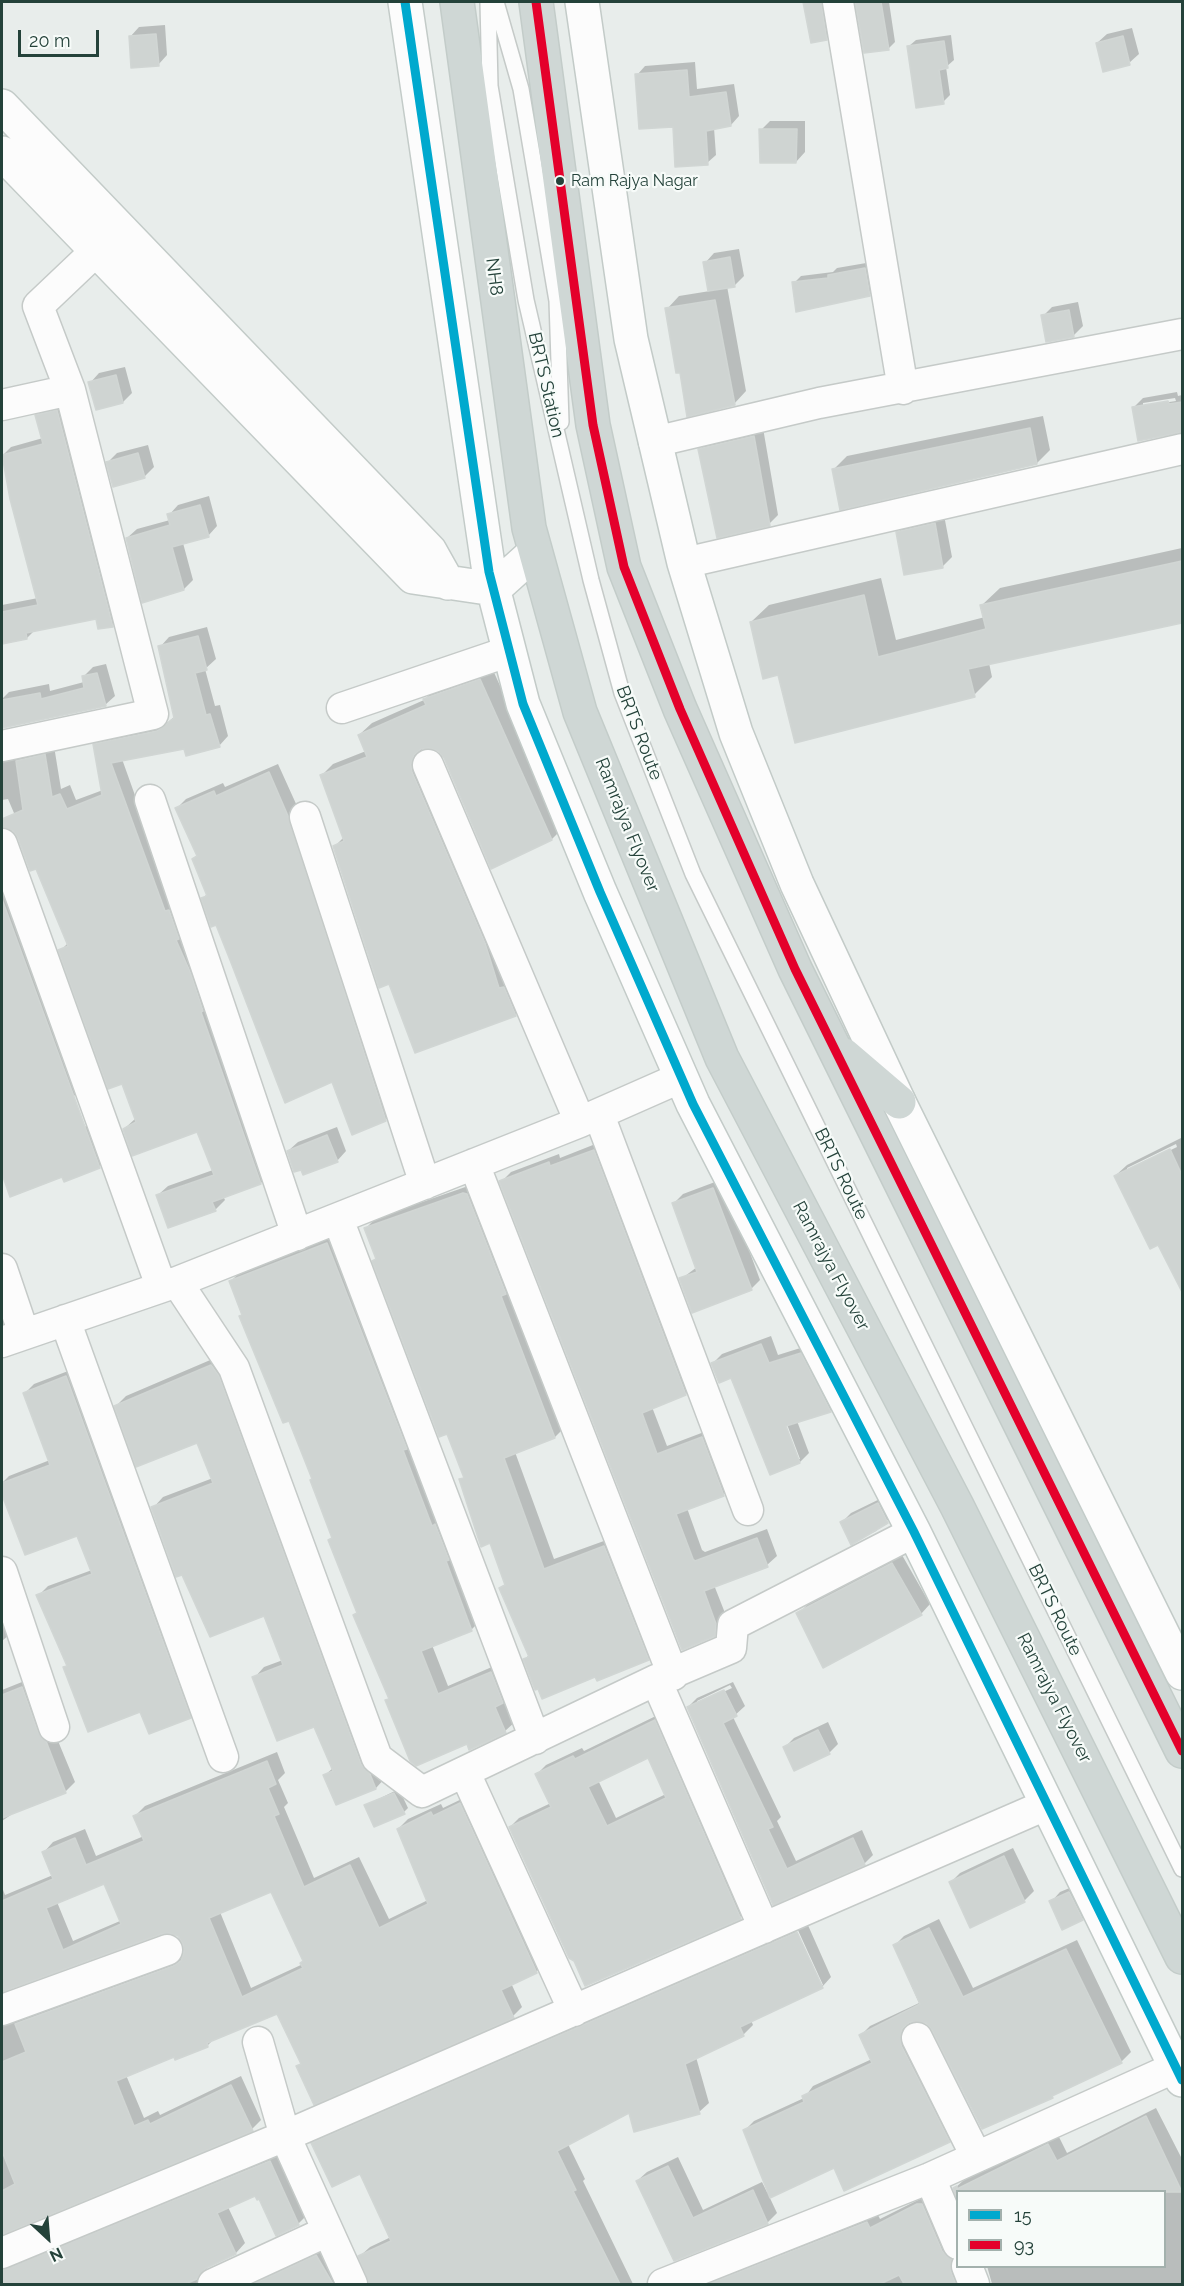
<!DOCTYPE html>
<style>
body{margin:0}
#map{position:relative;width:1184px;height:2286px;overflow:hidden;background:#e8edeb;font-family:Raleway,sans-serif}
canvas{display:block}
.frame{position:absolute;inset:0;border:3px solid #24423a;pointer-events:none}
.legend{position:absolute;left:956px;top:2190px;width:210px;height:78px;box-sizing:border-box;background:#f7fbf9;border:2px solid #a3b1ad;margin:0;padding:8px 10px;list-style:none;font-size:18px;color:#24423a}
.legend li{display:flex;align-items:center;gap:12px;height:30px}
.legend b{width:30px;border:2px solid #a3b1ad}
.north{position:absolute;left:18px;top:2208px;width:60px;height:60px;-webkit-text-stroke:4px #f7fbf9;paint-order:stroke;rotate:154deg;font-size:16px;font-weight:700;line-height:24px;text-align:center;color:#24423a}
.north::after{content:'';display:block;margin:auto;width:21px;height:27px;background:#24423a;clip-path:polygon(50% 0,100% 100%,50% 72%,0 100%)}
.scale{position:absolute;left:18px;top:30px;width:81px;height:27px;box-sizing:border-box;border:3px solid #24423a;border-top:0;padding-left:8px;font-size:18px;line-height:21px;white-space:nowrap;color:#24423a;-webkit-text-stroke:4px #f7fbf9;paint-order:stroke}
</style>
<div id="map">
<canvas width="1184" height="2286"></canvas>
<div class="frame"></div>
<ul class="legend">
<li><b style="height:8px;background:#00a9ce"></b>15</li>
<li><b style="height:8px;background:#e4002b"></b>93</li>
</ul>
<div class="north">N</div>
<div class="scale">20 m</div>
</div>
<script>
const c = document.querySelector('canvas').getContext('2d');
c.lineJoin = 'round';
function paint(path, color) {
  c.fillStyle = color;
  c.fill(path, 'evenodd');
}
function stroke(path, color, width, dash) {
  c.strokeStyle = color;
  c.lineWidth = width;
  c.lineCap = dash ? 'butt' : 'round';
  c.setLineDash(dash || []);
  c.stroke(path);
}
function label(font, color, halo, rows, align = 'center') {
  c.font = font + ' Raleway,sans-serif';
  c.lineWidth = 4.5;
  c.setLineDash([]);
  c.textBaseline = 'middle';
  c.strokeStyle = halo;
  c.fillStyle = color;
  for (const [text, x, y, turn = 0] of rows) {
    c.save();
    c.translate(x, y);
    c.rotate((+turn || 0) * Math.PI / 180);
    c.textAlign = isNaN(turn) ? turn : align;
    if (halo) c.strokeText(text, 0, 0);
    c.fillText(text, 0, 0);
    c.restore();
  }
}
paint(new Path2D(`
 M804,2H831L836,29L826,39L812,41Z
 M857,2H889L895,42L888,49L865,52Z
 M165,25L167,55L158,65L130,37L139,27Z
 M1132,28L1139,54L1129,63L1097,43L1107,34Z
 M951,35L954,60L946,67L950,95L943,102L909,46L916,40Z
 M695,62L697,89L734,84L739,116L731,125L714,128L716,155L707,163L637,75L645,66Z
 M770,121H805V152L796,162L761,130Z
 M739,249L744,276L735,285L727,286L746,391L734,404L667,309L679,296L710,291L705,263L714,253Z
 M872,262L877,288L869,295L798,310L794,283L801,276L833,272L837,268Z
 M1078,302L1083,326L1073,336L1043,316L1052,307Z
 M125,367L132,393L123,402L90,383L99,373Z
 M1177,392L1178,396L1182,395V431L1134,407L1143,398ZM1175,398L1176,401L1143,406V403Z
 M67,402L122,616L112,625L97,617L35,630L27,638L2,643V605L38,598L2,456L11,447L43,438L37,416L46,406Z
 M1043,416L1050,450L1037,463L833,470L847,456Z
 M763,428L778,515L769,524L700,450L709,440Z
 M148,445L154,467L144,477L108,462L117,453Z
 M209,496L217,526L208,536L183,543L193,580L184,589L127,538L137,529L170,520L169,515L178,505Z
 M944,515L952,557L943,566L898,533L907,523Z
 M1182,548V622L989,663L992,677L974,695L779,674L751,622L769,605L881,578L896,640L985,617L982,605L1000,588Z
 M207,627L216,659L205,669L215,706L220,705L228,736L219,746L185,747L122,759L270,1173L261,1183L223,1196L225,1200L215,1210L158,1195L168,1186L213,1170L198,1130L124,1129L136,1118L123,1082L60,951L69,942L8,799L2,800V750L54,746L61,789L70,785L76,800L103,790L95,745L105,735L168,722L175,716L160,647L169,637Z
 M106,664L115,696L105,705L4,726L2,699L9,692L49,684L50,691L84,682L83,677L93,667Z
 M492,668L564,827L552,839L431,746L424,747L422,750L527,1002L515,1015L334,847L344,837L321,776L333,764L366,751L359,735L372,723L424,700L437,687Z
 M278,764L297,806L395,1111L385,1120L333,1080L216,924L203,898L208,893L193,859L198,855L177,808L186,799L223,783L225,787Z
 M2,858L83,1086L74,1096L2,1123Z
 M96,1122L109,1157L99,1167L63,1175L11,1195L2,1170L10,1158Z
 M337,1127L346,1151L337,1161L288,1151L298,1142Z
 M1181,1138L1182,1141V1288L1159,1243L1115,1176L1127,1165ZM1176,1144L1177,1147L1127,1171V1168Z
 M603,1141L695,1384L686,1394L652,1407L667,1446L712,1429L733,1485L723,1495L687,1508L702,1550L705,1552L767,1529L777,1556L767,1565L714,1585L725,1613L724,1625L714,1635L501,1182L511,1172L559,1154L560,1158Z
 M723,1179L760,1280L751,1289L681,1279L697,1267L673,1204L683,1194Z
 M474,1184L565,1427L555,1437L515,1452L554,1559L615,1537L658,1649L648,1659L596,1675L525,1659L529,1655L500,1588L506,1583L491,1541L461,1480L465,1476L366,1228L376,1218Z
 M337,1234L481,1620L471,1630L432,1645L448,1686L501,1663L515,1722L505,1731L468,1742L387,1700L390,1697L313,1478L290,1419L251,1341L230,1282L240,1272Z
 M771,1336L778,1355L810,1345L839,1401L830,1411L797,1421L809,1453L800,1462L771,1473L732,1376L719,1381L713,1363L722,1354ZM785,1419L800,1459H797L782,1420Z
 M222,1355L386,1777L376,1788L337,1803L325,1775L333,1768L315,1725L254,1678L264,1667L283,1660L265,1614L153,1508L163,1497L213,1478L198,1441L116,1406L126,1396Z
 M76,1368L199,1708L190,1717L65,1668L68,1665L38,1596L48,1586L92,1570L76,1534L25,1553L2,1491V1483L9,1476L50,1460L25,1393L34,1384Z
 M888,1495L896,1512L876,1531L852,1543L842,1522L851,1513Z
 M902,1555L930,1604L921,1614H798L808,1604Z
 M2,1592L16,1629L2,1641Z
 M32,1678L75,1782L65,1792L18,1810L2,1821V1690Z
 M733,1682L745,1706L733,1717L781,1817L777,1821L796,1861L862,1830L873,1855L865,1863L774,1903L688,1707L697,1698ZM730,1685L732,1688L697,1704V1701Z
 M664,1712L749,1908L740,1917L510,1827L519,1818L551,1803L537,1774L546,1765L582,1748L584,1751ZM649,1756L666,1794L616,1818L598,1780Z
 M828,1722L838,1744L829,1753L785,1747L794,1738Z
 M277,1752L285,1773L278,1780L288,1803L284,1807L314,1878L359,1857L389,1919L428,1900L398,1829L408,1819L441,1804L443,1808L470,1795L546,1962L537,1971L511,1983L522,2007L513,2016L298,2067L302,2063L278,2013L214,2039L208,2045L175,2055L126,2075L144,2118L158,2111L160,2115L241,2076L261,2120L252,2129L2,2233V2014L19,2017L183,1957L185,1944L179,1935L170,1931L161,1932L2,1990V1887L5,1895L53,1875L44,1852L53,1842L85,1829L96,1856L144,1836L135,1816L145,1806ZM105,1882L120,1921L73,1941L57,1902ZM271,1890L304,1961L303,1964L251,1988L220,1912Z
 M399,1789L408,1808L404,1812L366,1805Z
 M1013,1848L1034,1891L1024,1901L951,1882L960,1873Z
 M1079,1884L1091,1910L1082,1919L1051,1902L1060,1892Z
 M939,1919L973,1988L1077,1940L1131,2052L1121,2062L1058,2091L1052,2097L934,2029L927,2022L911,2021V2035L959,2131L949,2141L835,2166L769,2196L777,2213L768,2222L683,2256L637,2181L647,2172L678,2157L703,2210L762,2182L767,2192L769,2191L744,2131L754,2121L804,2098L813,2086L872,2059L861,2035L870,2026L919,2003L894,1946L904,1936Z
 M807,1923L831,1977L822,1987L751,2020L753,2025L743,2035L696,2057L709,2103L699,2112L630,2111L568,2144L585,2179L583,2181L633,2284H371L360,2256L370,2247L391,2237L361,2172L313,2144L323,2134L794,1929L819,1985H823L797,1928Z
 M1156,2108L1182,2159V2284H992L987,2266H1164V2192H958V2195L955,2188L965,2179L1058,2135L1067,2153Z
 M279,2152L308,2214L298,2224L255,2194L228,2207L245,2243L236,2253L209,2265L205,2271L209,2284H2V2257Z
 M928,2195L972,2284H704L708,2280L877,2213L880,2219Z
 M326,2247L349,2284H270L268,2279L278,2269Z`), '#0003');
const building = new Path2D(`
 M803,2H821L827,40L811,43Z
 M855,2H881L889,50L864,53Z
 M156,34L159,66L131,68L129,36Z
 M1123,36L1130,65L1103,72L1096,43Z
 M944,41L948,68L939,70L944,104L916,108L907,46Z
 M687,70L689,97L726,92L731,126L706,131L708,165L675,167L673,127L639,129L635,74Z
 M759,129H797L796,163H760Z
 M730,257L735,287L708,291L703,262Z
 M865,268L870,296L796,312L792,282L828,278V275Z
 M715,300L735,405L687,417L680,373H676L665,308Z
 M1069,310L1074,337L1046,342L1041,315Z
 M116,375L123,403L96,410L88,382Z
 M1168,401L1169,404L1182,402V432L1138,441L1132,407Z
 M57,410L113,627L98,629L96,619L26,633L27,639L2,644V612L38,605L10,499L2,455L43,444L35,415Z
 M1030,428L1037,464L840,510L832,469Z
 M754,436L770,526L717,538L698,449Z
 M138,453L145,478L113,487L106,462Z
 M200,505L209,537L172,547L184,590L142,603L126,538L170,525L167,514Z
 M935,523L943,568L904,575L896,532Z
 M1182,561V623L968,669L975,697L795,743L778,675L763,679L750,622L864,595L878,657L986,629L980,605Z
 M198,636L207,670L195,673L206,715L210,714L220,747L186,756L184,749L111,763L165,911L169,910L179,939L176,940L191,974L203,1011L201,1012L261,1184L212,1202L216,1211L168,1228L156,1195L214,1175L205,1152L197,1132L132,1156L123,1129L136,1122L122,1084L108,1089L58,950L68,946L36,869L30,871L18,838L13,831L2,827V819L23,810L16,761L45,754L52,797L60,794L67,809L102,795L93,744L157,731L174,718L158,646Z
 M97,673L106,706L2,728V700L40,693L41,699L84,688L82,676Z
 M480,679L552,840L491,869L444,758L438,751L429,748L421,749L414,755L411,764L412,772L485,943L499,988L504,987L516,1016L415,1053L389,984L379,988L333,846L344,841L320,775L367,757L358,735L426,705L423,699Z
 M269,772L288,816L386,1121L352,1135L332,1082L285,1103L230,960L216,925L211,927L201,898L207,896L192,859L197,856L175,808L214,791L216,796Z
 M2,899L100,1168L64,1182L62,1177L10,1197L2,1174Z
 M327,1135L338,1162L303,1175L301,1170L294,1172L287,1151Z
 M1170,1149L1182,1175V1292L1158,1245L1150,1249L1114,1176Z
 M594,1150L686,1395L642,1413L657,1454L702,1437L724,1496L676,1514L693,1559L695,1561L757,1538L768,1567L704,1591L716,1624L715,1636L682,1650L499,1181L549,1162L550,1166Z
 M713,1188L752,1290L692,1313L679,1278L697,1272L672,1203Z
 M463,1193L467,1194L506,1294L501,1296L555,1438L504,1458L544,1569L604,1546L649,1660L597,1681L595,1677L542,1699L538,1689L535,1690L523,1659L529,1657L499,1588L505,1585L490,1543L481,1547L459,1479L464,1478L447,1434L439,1437L372,1261L376,1259L364,1228Z
 M327,1243L407,1449L403,1450L432,1526L435,1524L449,1560L446,1561L472,1631L421,1651L438,1694L491,1672L503,1703L495,1707L506,1733L469,1750L467,1744L416,1766L410,1761L385,1700L389,1699L353,1615L357,1613L328,1540L332,1538L310,1480L312,1479L289,1421L283,1423L239,1316L242,1315L229,1281Z
 M761,1344L769,1363L801,1353L831,1412L786,1426L800,1463L770,1475L731,1378L719,1383L711,1363Z
 M211,1365L219,1376L361,1764L370,1774L376,1789L336,1805L323,1775L333,1771L314,1727L277,1741L252,1677L283,1665L264,1616L210,1637L182,1575L176,1577L151,1507L213,1483L197,1443L136,1467L114,1406Z
 M66,1376L191,1718L149,1734L140,1712L88,1732L63,1667L67,1666L36,1595L92,1574L77,1536L25,1555L2,1495V1483L50,1465L23,1393Z
 M878,1503L888,1523L851,1545L840,1522Z
 M892,1563L922,1615L823,1668L796,1613Z
 M22,1687L38,1732L46,1741L66,1793L2,1818V1695Z
 M724,1690L737,1716L723,1723L773,1827L768,1829L787,1869L853,1838L865,1865L773,1905L687,1707Z
 M655,1720L741,1919L585,1986L574,1961L569,1958L509,1827L551,1807L535,1774L573,1756L575,1759ZM648,1758L666,1798L607,1826L588,1787Z
 M818,1730L830,1754L794,1771L783,1747Z
 M267,1761L276,1784L268,1788L279,1814L274,1816L304,1887L350,1865L379,1928L428,1904L397,1829L431,1812L433,1816L460,1803L537,1973L501,1990L514,2018L314,2105L296,2066L301,2064L277,2014L207,2043L208,2047L175,2060L174,2057L116,2081L134,2126L148,2120L150,2124L231,2085L253,2131L2,2235V2191L15,2184L2,2151V2062L26,2052L15,2024L173,1966L181,1961L184,1952L183,1944L178,1936L169,1933L161,1934L2,1992V1901L53,1879L42,1852L75,1838L86,1865L144,1841L133,1816ZM104,1884L121,1924L63,1950L46,1908ZM271,1892L303,1961L300,1963L303,1968L242,1997L209,1918Z
 M394,1793L405,1814L374,1827L364,1805Z
 M1004,1856L1025,1902L970,1928L949,1882Z
 M1069,1892L1083,1920L1062,1930L1049,1901Z
 M929,1928L963,1997L1066,1949L1122,2063L1052,2096L1053,2098L982,2129L932,2030L926,2023L910,2022L902,2029L901,2045L950,2142L844,2191L834,2168L770,2198L743,2130L804,2102L802,2096L872,2063L859,2035L920,2004L893,1945Z
 M797,1932L823,1988L740,2027L744,2036L685,2064L700,2114L634,2132L629,2113L557,2151L576,2190L573,2191L620,2284H369L358,2256L391,2241L360,2174L332,2187L311,2143Z
 M1146,2116L1182,2192H957V2199L953,2188L957,2186V2189L1048,2144L1057,2161Z
 M270,2161L299,2225L276,2236L259,2199L257,2200L255,2196L217,2213L236,2254L206,2268L197,2279L185,2284H2V2270Z
 M668,2166L693,2218L753,2190L768,2224L674,2261L636,2181Z
 M917,2204H922L942,2251L952,2259L951,2272L956,2284H904L899,2275L880,2284H708L867,2222L870,2228Z
 M316,2255L333,2284H253Z`);
paint(building, '#cfd4d2');
stroke(building, '#d1d6d4', 1.5);
const lane = new Path2D(`
 M488,2L490,86L526,300L591,580L622,693L693,874L1182,1869
 M496,2L521,89L557,301L561,422`);
const street = new Path2D(`
 M838,2L903,389
 M2,405L70,390
 M654,442L819,403L1182,334
 M684,563L1182,449
 M342,708L507,652
 M2,746L153,714L70,390L38,306L97,250
 M428,765L580,1122
 M150,800L297,1235
 M305,817L425,1184
 M2,844L161,1286
 M599,1115L748,1510
 M474,1164L673,1675
 M338,1219L535,1739
 M2,1269L24,1334
 M177,1282L234,1368L377,1758L422,1792L656,1680L731,1648L733,1625L914,1532
 M65,1320L223,1757
 M2,1342L177,1282L580,1122L682,1077
 M2,1572L54,1727
 M656,1680L764,1928
 M465,1773L574,2011
 M2,2010L167,1950
 M917,2038L976,2156
 M258,2042L285,2136L1048,1804
 M930,2178L958,2244
 M2,2253L285,2136L352,2284
 M967,2266L974,2284
 M213,2284L328,2231
 M663,2284L930,2178L1176,2067`);
const secondary = new Path2D(`
 M405,2L489,572L523,704L600,892L693,1104L914,1532L1182,2080
 M582,2L631,339L684,563L736,733L797,884L899,1102L1182,1673
 M2,106L430,551L448,583
 M2,153L413,577L494,589
 M494,589L535,552`);
const primary = new Path2D(`
 M457,2L529,528L580,712L722,1058L957,1506L1182,1957
 M536,2L593,425L624,567L680,709L795,969L1182,1751
 M844,1055L899,1102`);
stroke(lane, '#c5cac8', 18);
stroke(street, '#c5cac8', 33);
stroke(secondary, '#c3cbc8', 36);
stroke(primary, '#c3ccc9', 36);
stroke(lane, '#fcfcfc', 15);
stroke(street, '#fcfcfc', 30);
stroke(secondary, '#fcfcfc', 33);
stroke(primary, '#cfd7d5', 33);
stroke(new Path2D(`
 M405,2L489,572L523,704L600,892L693,1104L914,1532L1182,2080`), '#00a9ce', 9);
stroke(new Path2D(`
 M536,2L593,425L624,567L680,709L795,969L1182,1751`), '#e4002b', 9);
for (const [x, y, r, color] of [
 [560,181,5,"#24423a"]
]) {
  const dot = new Path2D();
  dot.arc(x, y, r, 0, 2 * Math.PI);
  c.fillStyle = color;
  c.fill(dot);
  stroke(dot, '#f7fbf9', 2);
}
label('16px', '#24423a', '#f7fbf9', [
 ["Ram Rajya Nagar",571,181]
], 'left');
label('18px', '#24423a', '#f7fbf9', [
 ["NH8",494,277,83],
 ["BRTS Station",546,385,77],
 ["BRTS Route",639,733,69],
 ["Ramrajya Flyover",627,825,68],
 ["BRTS Route",841,1174,64],
 ["Ramrajya Flyover",831,1266,62],
 ["BRTS Route",1055,1610,64],
 ["Ramrajya Flyover",1054,1698,63]
]);
</script>
